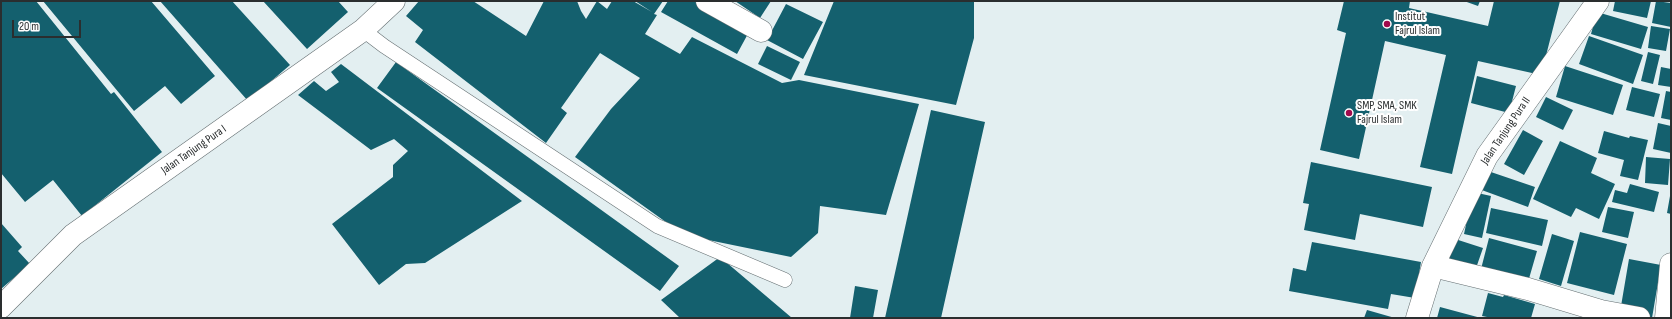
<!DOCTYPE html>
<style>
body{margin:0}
#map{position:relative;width:1672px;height:319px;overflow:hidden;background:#e3eff1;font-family:"Sofia Sans Condensed",sans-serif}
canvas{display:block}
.frame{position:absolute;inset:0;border:2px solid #2a2e2f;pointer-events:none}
.scale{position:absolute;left:12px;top:20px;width:69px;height:18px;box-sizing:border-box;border:2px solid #2a2e2f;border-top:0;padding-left:5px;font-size:12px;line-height:14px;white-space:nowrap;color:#2a2e2f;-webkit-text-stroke:3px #fff;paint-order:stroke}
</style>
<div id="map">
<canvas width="1672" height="319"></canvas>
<div class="frame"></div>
<div class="scale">20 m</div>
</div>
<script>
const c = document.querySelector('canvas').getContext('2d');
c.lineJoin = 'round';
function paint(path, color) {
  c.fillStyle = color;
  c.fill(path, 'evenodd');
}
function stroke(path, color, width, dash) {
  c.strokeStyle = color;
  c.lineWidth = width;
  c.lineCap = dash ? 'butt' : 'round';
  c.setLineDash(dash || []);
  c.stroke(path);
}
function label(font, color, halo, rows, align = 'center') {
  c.font = font + ' "Sofia Sans Condensed",sans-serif';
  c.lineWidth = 4;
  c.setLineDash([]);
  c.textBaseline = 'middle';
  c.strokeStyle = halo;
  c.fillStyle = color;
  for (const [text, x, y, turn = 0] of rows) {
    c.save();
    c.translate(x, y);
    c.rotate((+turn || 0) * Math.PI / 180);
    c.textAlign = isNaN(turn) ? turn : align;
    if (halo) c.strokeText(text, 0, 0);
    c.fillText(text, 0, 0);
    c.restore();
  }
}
paint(new Path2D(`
 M1,1H36L111,94L114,92L162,152L82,216L53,180L25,202L1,173Z
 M43,1H151L215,76L181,104L165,86L134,111Z
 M160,1H232L290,65L248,101Z
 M263,1H338L348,12L307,49Z
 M419,1H473L526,36L544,1H577L581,11L586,19L597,1L607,9L612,1H633L652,12L635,1H663L654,14L657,15L645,34L680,54L692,37L782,83L799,80L919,104L886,215L820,206L818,233L791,257L684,235L575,157L611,109L640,78L600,53L561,108L567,113L546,143L415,42L423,30L406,16Z
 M668,1H699L750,30L737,54L661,12Z
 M735,1H771L760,18Z
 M834,1H974V38L956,105L804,75Z
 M1344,1H1410L1409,8L1488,26L1494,1H1560L1541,75L1478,61L1452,174L1420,167L1446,55L1385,41L1359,159L1320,150L1346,33L1337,30Z
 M1464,1H1480L1478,6Z
 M1615,1H1651L1647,18L1613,11Z
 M1656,1L1671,3V27L1652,23Z
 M786,4L823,22L803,59L767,40Z
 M1597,12L1648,27L1641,49L1591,34Z
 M1651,26L1670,29L1666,51L1648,48Z
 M1589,36L1643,55L1633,84L1579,64Z
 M767,46L800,62L791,80L758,64Z
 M1648,52L1660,55L1653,84L1641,81Z
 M396,62L679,266L660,291L377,88Z
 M341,64L522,201L425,263L406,264L379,285L332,224L393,177V165L408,151L394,139L371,150L298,95L314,81L326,91L339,82L331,72Z
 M1565,66L1623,85L1613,115L1556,97Z
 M1661,67L1671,69V87L1658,85Z
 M1477,76L1516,86L1509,113L1471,103Z
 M1632,87L1660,94L1654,117L1626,110Z
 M1666,91L1671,92V120L1661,118Z
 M1546,97L1573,110L1563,130L1536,117Z
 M931,110L985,122L941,318H885Z
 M1658,123L1671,126V153L1653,149Z
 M1523,130L1543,141L1524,175L1504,164Z
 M1604,131L1629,138L1630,136L1648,140L1638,180L1620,176L1624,160L1598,153Z
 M1560,141L1597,158L1591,173L1615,184L1599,219L1576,208L1571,217L1533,199Z
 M1646,157L1670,159L1668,185L1645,183Z
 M1311,162L1432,187L1423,227L1360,214L1355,240L1304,230L1309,204L1303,203Z
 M1485,170L1535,187L1528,207L1479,189Z
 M1630,184L1659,192L1654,212L1612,202L1615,190L1627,193Z
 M1473,192L1491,196L1482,238L1464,234Z
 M1670,196H1671V214L1667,213Z
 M1608,207L1634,212L1628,238L1602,232Z
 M1491,208L1548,220L1542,246L1486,233Z
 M1,223L22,247L18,251L30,264L1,289Z
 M1580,232L1627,244L1614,295L1567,283Z
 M1552,234L1574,241L1561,286L1539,279Z
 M1452,238L1483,248L1475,271L1445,261Z
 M1489,238L1537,251L1528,282L1481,269Z
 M1312,242L1421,262L1415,298L1391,294L1388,309L1289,291L1293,268L1306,271Z
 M720,257L792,318H680L661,300Z
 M1629,259L1661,265L1652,318L1620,312Z
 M855,286L878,290L873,318H850Z
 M1488,293L1503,297L1504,295L1535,304L1531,318H1492L1482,316Z
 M1440,307L1481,318H1437Z
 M1367,310L1395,318H1364Z`), '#14606e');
const lane = new Path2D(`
 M363,30L384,46L657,226L785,280`);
const street = new Path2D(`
 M707,1L761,31
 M1433,266L1528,289L1601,311L1639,318
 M1417,318L1433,266L1487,156L1598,1
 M1666,318L1671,264`);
const secondary = new Path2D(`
 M1,307L73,235L363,30L394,1`);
stroke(lane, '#656f72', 15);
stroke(street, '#656f72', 23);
stroke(secondary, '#656f72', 23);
stroke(lane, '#fff', 14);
stroke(street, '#fff', 22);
stroke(secondary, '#fff', 22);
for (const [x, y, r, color] of [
 [1387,24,4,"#a1094c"],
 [1349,113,4,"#a1094c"]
]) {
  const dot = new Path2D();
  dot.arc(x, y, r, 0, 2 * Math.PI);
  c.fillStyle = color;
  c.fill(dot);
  stroke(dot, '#fff', 1.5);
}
label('12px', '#2a2e2f', '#fff', [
 ["Institut",1395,17],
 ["Fajrul Islam",1395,31],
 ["SMP, SMA, SMK",1357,106],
 ["Fajrul Islam",1357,120]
], 'left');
label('12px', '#2a2e2f', '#fff', [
 ["Jalan Tanjung Pura II",1506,131,-56],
 ["Jalan Tanjung Pura I",194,150,-35]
]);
</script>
